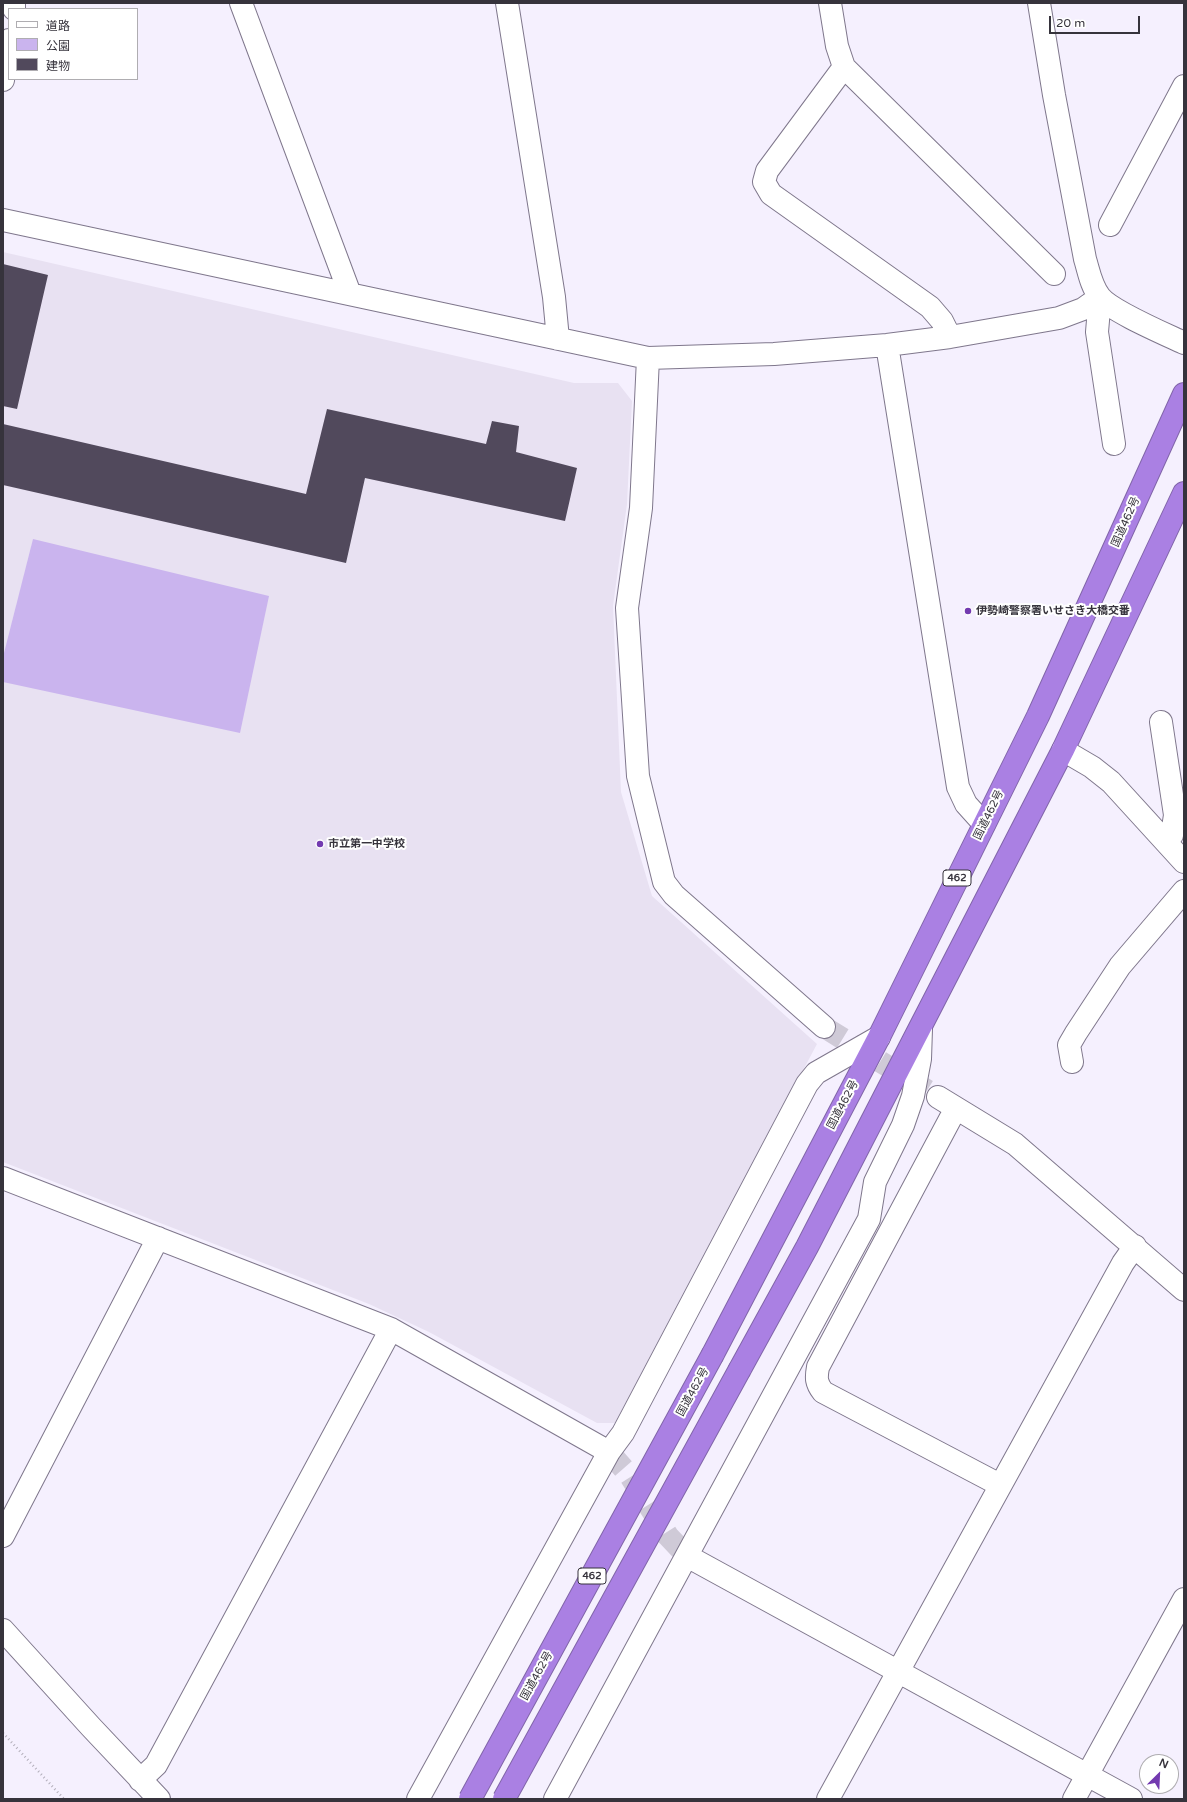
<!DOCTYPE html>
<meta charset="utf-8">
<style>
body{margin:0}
#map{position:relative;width:1187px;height:1802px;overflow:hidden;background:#f5f0fe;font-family:"Varela Round","Noto Sans JP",sans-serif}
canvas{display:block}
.frame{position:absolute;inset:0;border:4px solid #36333c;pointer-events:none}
.legend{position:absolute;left:8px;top:8px;width:130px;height:72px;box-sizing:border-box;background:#fff;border:1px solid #afadb1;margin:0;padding:5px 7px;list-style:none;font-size:12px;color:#36333c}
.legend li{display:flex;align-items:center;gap:8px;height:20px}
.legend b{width:20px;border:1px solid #afadb1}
.north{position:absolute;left:1139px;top:1754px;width:40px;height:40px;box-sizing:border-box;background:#fff;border:1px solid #afadb1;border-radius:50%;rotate:24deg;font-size:11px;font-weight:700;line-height:16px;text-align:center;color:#36333c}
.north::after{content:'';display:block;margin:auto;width:14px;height:18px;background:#733ab0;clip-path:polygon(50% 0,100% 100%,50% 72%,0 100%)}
.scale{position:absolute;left:1049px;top:16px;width:91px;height:18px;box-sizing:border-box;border:2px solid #36333c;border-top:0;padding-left:5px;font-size:12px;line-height:14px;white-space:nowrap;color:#36333c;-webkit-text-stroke:3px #fff;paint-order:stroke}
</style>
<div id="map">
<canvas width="1187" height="1802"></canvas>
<div class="frame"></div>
<ul class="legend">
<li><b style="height:5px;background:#fff"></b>道路</li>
<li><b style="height:11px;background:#cab4ee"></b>公園</li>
<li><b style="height:11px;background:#51495c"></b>建物</li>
</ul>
<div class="north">N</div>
<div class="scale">20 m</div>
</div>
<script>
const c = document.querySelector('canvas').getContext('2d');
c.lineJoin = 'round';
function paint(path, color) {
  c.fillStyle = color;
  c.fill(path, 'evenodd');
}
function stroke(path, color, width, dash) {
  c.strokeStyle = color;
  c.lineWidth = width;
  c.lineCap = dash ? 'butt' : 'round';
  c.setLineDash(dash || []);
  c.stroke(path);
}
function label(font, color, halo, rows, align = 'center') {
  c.font = font + ' "Varela Round","Noto Sans JP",sans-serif';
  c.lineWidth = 4;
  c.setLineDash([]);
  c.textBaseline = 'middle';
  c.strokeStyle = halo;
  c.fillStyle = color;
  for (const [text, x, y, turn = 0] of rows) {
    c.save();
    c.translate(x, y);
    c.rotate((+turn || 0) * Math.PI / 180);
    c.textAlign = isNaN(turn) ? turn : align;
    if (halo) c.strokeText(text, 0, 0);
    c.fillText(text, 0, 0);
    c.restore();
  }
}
paint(new Path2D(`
 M3,252L574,383H618L632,401L627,504L613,606L621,792L652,896L817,1044L615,1423H597L429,1332L369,1304L3,1162Z`), '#e8e1f2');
paint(new Path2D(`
 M33,539L269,596L240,733L3,682V657Z`), '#cab4ee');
paint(new Path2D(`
 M3,264L48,275L17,409L3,406Z
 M327,409L486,444L492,421L519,426L516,452L577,468L565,521L365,478L346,563L3,485V424L306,494Z`), '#51495c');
stroke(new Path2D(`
 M824,1027L938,1097
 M609,1452L630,1476L668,1536L687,1556`), '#cfcad7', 22, [22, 11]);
const minor = new Path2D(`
 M241,3L350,294
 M507,3L554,297L558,339
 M830,3L837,46L844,67L1054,274
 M1039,3L1054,95L1085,259C1089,272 1091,286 1100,297C1111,311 1165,334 1184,343
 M14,9V3
 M844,67L767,171L764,182L771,194L930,307L942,321L950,337
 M3,80L9,40
 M3,220L648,358L774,354L887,345L950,337L1059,318L1083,309L1100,297
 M1110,225L1184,86
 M1100,297L1097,332L1114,444
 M887,345L958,787L966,804L984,824
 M648,358L641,508L627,608L638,776L664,882L674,895L824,1027
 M1161,722L1175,815L1172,835L1167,843
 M1063,750L1092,767L1111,782L1184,862
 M1072,1062L1069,1045L1076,1033L1120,966L1184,891
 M938,1097L1015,1144L1184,1290
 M956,1108L818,1367C816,1378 816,1383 823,1392L1000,1485
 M3,1178L391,1329L609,1452
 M3,1536L158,1238
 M687,1556L1131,1799
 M3,1630L91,1727L159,1799
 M140,1780L156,1765L391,1329
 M418,1799L609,1452L623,1433L807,1084L816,1073L879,1037
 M555,1799L869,1219L875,1182L903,1125L913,1096L920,1059L921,1029
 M828,1799L1123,1263L1135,1246
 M1074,1799L1184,1599`);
const highway = new Path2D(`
 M713,1354L879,1037L1038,716L1184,394
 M740,1369L807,1247L1063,750L1184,493`);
stroke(minor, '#7f778c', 24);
stroke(highway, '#8165a9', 24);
stroke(new Path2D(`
 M3,1733L64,1799`), '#b3afbb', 2.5, [1, 3]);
stroke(minor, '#fff', 22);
stroke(highway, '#aa80e3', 22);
const highwayBridge = new Path2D(`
 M470,1799L713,1354
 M504,1799L740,1369`);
stroke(highwayBridge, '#8165a9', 24, []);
stroke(highwayBridge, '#aa80e3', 22);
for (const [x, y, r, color] of [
 [968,611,4,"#733ab0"],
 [320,844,4,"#733ab0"]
]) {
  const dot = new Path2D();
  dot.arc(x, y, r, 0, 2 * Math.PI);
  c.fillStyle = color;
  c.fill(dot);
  stroke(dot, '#fff', 1.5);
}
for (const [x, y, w] of [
 [957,878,28],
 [592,1576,28]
]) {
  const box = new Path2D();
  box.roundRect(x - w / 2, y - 8, w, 16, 3);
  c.fillStyle = '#fff';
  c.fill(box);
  stroke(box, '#36333c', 1);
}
label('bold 10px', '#36333c', null, [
 ["462",957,878],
 ["462",592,1576]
]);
label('11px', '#36333c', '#fff', [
 ["国道462号",1126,522,-66],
 ["国道462号",989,815,-64],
 ["国道462号",843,1105,-62],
 ["国道462号",693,1392,-61],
 ["国道462号",537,1676,-61]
]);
label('bold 11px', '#36333c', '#fff', [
 ["伊勢崎警察署いせさき大橋交番",976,611],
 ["市立第一中学校",328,844]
], 'left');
</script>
